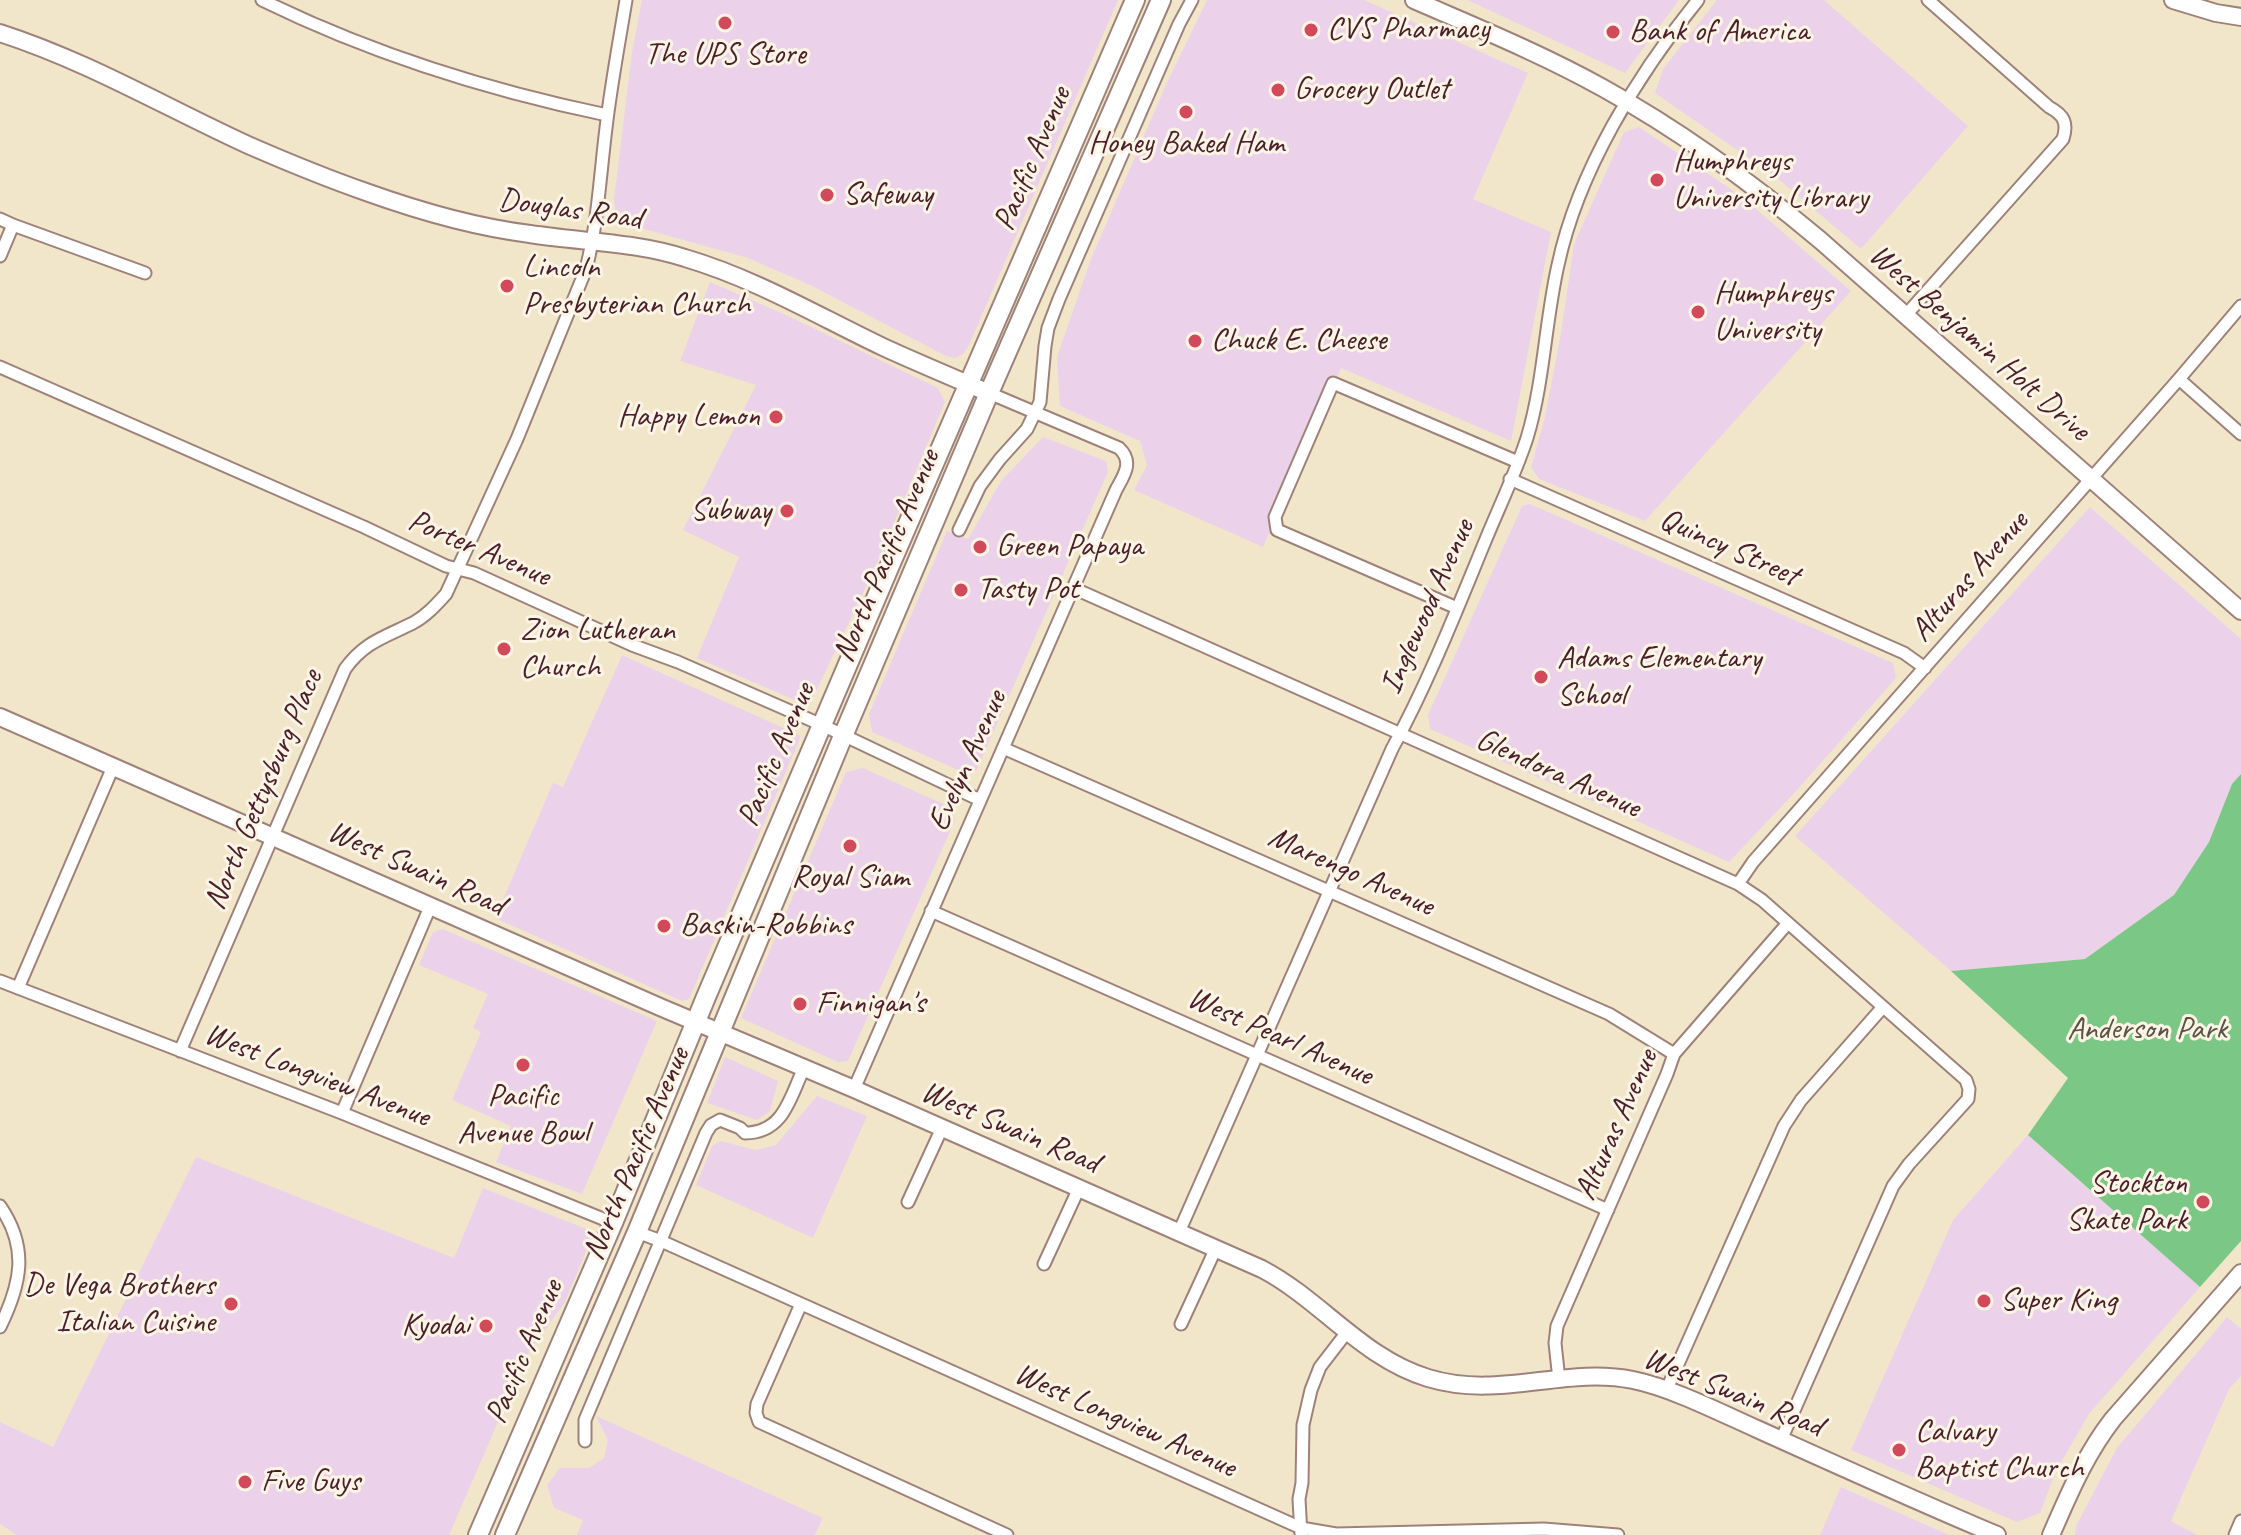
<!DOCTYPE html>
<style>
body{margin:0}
canvas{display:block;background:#f2e6ca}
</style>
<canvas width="2241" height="1535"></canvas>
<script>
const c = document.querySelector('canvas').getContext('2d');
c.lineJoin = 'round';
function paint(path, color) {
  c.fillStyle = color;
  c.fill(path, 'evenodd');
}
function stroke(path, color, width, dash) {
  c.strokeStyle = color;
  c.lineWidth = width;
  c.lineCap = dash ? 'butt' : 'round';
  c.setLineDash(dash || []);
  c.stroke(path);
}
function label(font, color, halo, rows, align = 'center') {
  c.font = font + ' Caveat,sans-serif';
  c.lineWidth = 6;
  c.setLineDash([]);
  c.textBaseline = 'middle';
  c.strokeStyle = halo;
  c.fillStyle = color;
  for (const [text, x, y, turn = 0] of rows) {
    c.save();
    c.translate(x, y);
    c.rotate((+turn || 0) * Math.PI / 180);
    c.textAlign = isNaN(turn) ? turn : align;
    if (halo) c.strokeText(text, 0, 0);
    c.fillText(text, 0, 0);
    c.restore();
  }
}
paint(new Path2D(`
 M642,0H1118L968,347L963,354L955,358L946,356L812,286L748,258L619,222L616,218L614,200L632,52Z
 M1207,0H1364L1528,73L1473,199L1551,232L1511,441L1341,368L1263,547L1134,490L1147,465L1140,441L1060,406L1057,357L1091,259L1165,87Z
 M1467,0H1679L1625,73Z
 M1717,0H1824L1968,126L1861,249L1776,177L1655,93L1663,69Z
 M1639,127L1741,196L1851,291L1645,521L1539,479L1531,467L1545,417L1561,333L1574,244L1624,132Z
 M710,282L786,315L938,388L945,402L874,570L809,706L697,658L739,557L683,530L756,385L680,361Z
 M1043,437L1106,461L1108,472L976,771L965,773L872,732L869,714L947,531L968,539L1001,481Z
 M1530,504L1893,663L1896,678L1798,789L1729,862L1430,729L1428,715L1522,506Z
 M2090,507L2241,639V774L2232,784L2209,842L2174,895L2085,959L1951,971L1795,836Z
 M622,655L801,736L689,999L682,1001L495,918L553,783L563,787Z
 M863,768L950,807L955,820L848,1061L838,1062L741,1018L846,772Z
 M443,929L657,1021L582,1194L496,1162L511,1126L452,1100L481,1032L473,1028L488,994L419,965L433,932Z
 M725,1057L778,1081L770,1111L757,1120L707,1103Z
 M817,1096L867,1116L813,1238L696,1185L712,1146L721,1141L755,1150L776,1145Z
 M2028,1135L2200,1287L2089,1414L2056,1471L2040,1513L2017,1522L1851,1450L1953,1220Z
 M196,1157L454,1258L483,1188L589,1230L592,1237L565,1302L527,1355L449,1535H17L0,1524V1422L53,1447Z
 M2227,1317L2241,1329V1376L2229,1389L2171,1521L2197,1535H2075L2076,1526L2117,1448Z
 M596,1416L823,1518L815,1535H577L583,1520L554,1508L547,1485L560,1468H589L604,1458L608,1440Z
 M1841,1487L1949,1535H1820Z`), '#ecd1ea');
paint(new Path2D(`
 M2241,774V1241L2200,1287L2028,1135L2068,1078L1951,971L2085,959L2174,895L2209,842L2232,784Z`), '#7bc886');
const street = new Path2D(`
 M262,0C372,54 487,90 607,115
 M0,219L13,225
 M0,256L13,225L145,273
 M1906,315L2063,139C2068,123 2064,115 2049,107L1928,0
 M0,367L364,527L446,566L474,573L632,645L678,662L822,725L980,800
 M2179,379L2241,434
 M1510,479L1904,653L1925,668
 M959,530L980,486L1000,459L1027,429L1040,402L1045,346L1048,328L1059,299L1179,24L1192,0
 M1073,588L1738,884L1762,900L1966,1080L1969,1089L1968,1099L1909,1164L1893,1186L1781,1440
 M1457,608L1277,530L1275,517L1333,383L1518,462
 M1003,748L1609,1014L1674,1054
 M1738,884L1753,862L2179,379L2241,306
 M931,911L1608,1210
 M0,981L342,1113L613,1223
 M18,988L113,767
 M180,1051L345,669C364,642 385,637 413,623C426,616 436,605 446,594L517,439L586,269C598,222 600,176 606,128C611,85 619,43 626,0
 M854,1089L1116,490C1124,475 1134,462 1119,448L989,393
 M342,1113L430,907
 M908,1202L942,1128
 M0,1206C29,1248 21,1284 0,1327
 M637,1232L661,1241L1301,1528L1336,1534L1544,1529L1618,1535
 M1179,1232L1392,749C1429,681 1457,609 1486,539C1500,505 1516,472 1527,438C1544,382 1545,322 1558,265C1578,171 1638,74 1698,0
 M1044,1264L1079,1188
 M801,1304L757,1404L756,1413L759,1422L1007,1535
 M1181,1324L1216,1248
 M1559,1380L1555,1343L1557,1326L1667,1074L1674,1054L1788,923
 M1666,1391L1784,1126L1801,1100L1883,1007
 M585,1441V1420L706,1133L711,1125L720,1120L740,1128L745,1133C784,1133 790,1097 804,1068
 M1301,1534L1299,1499L1302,1483L1303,1425L1311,1390L1320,1367L1347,1332
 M2235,1535L2241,1521`);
const secondary = new Path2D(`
 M1414,0C1478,28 1542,54 1603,88C1681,131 1752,183 1820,240L2241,611
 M2173,0L2216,13L2241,17
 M0,33C87,61 165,107 248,145C287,162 326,178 366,192C419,211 474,227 530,234C582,242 635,242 685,258C756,279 818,316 883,347C918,363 954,378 989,393
 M0,717L660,1007L854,1089L1262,1269C1321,1300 1362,1358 1428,1378C1500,1400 1564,1366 1633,1380C1672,1388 1721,1413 1757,1429C1837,1465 1916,1501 1997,1535
 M2051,1535C2069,1494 2085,1455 2113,1419L2241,1273`);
const primary = new Path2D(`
 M478,1535L613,1223L706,997L891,563L1135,0
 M505,1535L637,1232L843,736L989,393L1161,0`);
stroke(street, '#9e827a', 15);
stroke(secondary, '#9e827a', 20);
stroke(primary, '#9e827a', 22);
stroke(street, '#fff', 11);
stroke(secondary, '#fff', 16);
stroke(primary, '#fff', 18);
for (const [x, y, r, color] of [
 [725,23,8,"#d1495b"],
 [1311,30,8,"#d1495b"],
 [1613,32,8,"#d1495b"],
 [1278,90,8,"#d1495b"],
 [1186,112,8,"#d1495b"],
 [1657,180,8,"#d1495b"],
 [827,195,8,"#d1495b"],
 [507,286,8,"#d1495b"],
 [1698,312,8,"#d1495b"],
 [1195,341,8,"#d1495b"],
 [776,417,8,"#d1495b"],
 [787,511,8,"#d1495b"],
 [980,547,8,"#d1495b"],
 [961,590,8,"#d1495b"],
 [504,649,8,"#d1495b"],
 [1541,677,8,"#d1495b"],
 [850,846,8,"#d1495b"],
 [664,926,8,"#d1495b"],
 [800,1004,8,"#d1495b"],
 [523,1065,8,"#d1495b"],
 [2203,1202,8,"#d1495b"],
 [1984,1301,8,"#d1495b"],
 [231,1304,8,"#d1495b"],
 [486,1326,8,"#d1495b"],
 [1899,1450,8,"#d1495b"],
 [245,1482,8,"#d1495b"]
]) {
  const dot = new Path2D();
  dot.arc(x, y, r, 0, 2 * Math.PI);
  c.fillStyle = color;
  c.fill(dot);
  stroke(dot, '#fcf5e5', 3);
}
label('32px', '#4a1f2b', '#fcf5e5', [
 ["CVS Pharmacy",1327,30],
 ["Bank of America",1629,32],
 ["The UPS Store",725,55,"center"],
 ["Grocery Outlet",1294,90],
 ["Honey Baked Ham",1186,144,"center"],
 ["Humphreys",1673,162],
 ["University Library",1673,199],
 ["Safeway",843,195],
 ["Lincoln",523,268],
 ["Presbyterian Church",523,305],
 ["Humphreys",1714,294],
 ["University",1714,331],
 ["Chuck E. Cheese",1211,341],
 ["Happy Lemon",760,417,"right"],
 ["Subway",771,511,"right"],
 ["Green Papaya",996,547],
 ["Tasty Pot",977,590],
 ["Zion Lutheran",520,631],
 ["Church",520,668],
 ["Adams Elementary",1557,659],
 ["School",1557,696],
 ["Royal Siam",850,878,"center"],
 ["Baskin-Robbins",680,926],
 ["Finnigan's",816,1004],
 ["Pacific",523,1097,"center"],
 ["Avenue Bowl",523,1134,"center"],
 ["Stockton",2187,1184,"right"],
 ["Skate Park",2187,1221,"right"],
 ["De Vega Brothers",215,1286,"right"],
 ["Italian Cuisine",215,1323,"right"],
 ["Super King",2000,1301],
 ["Kyodai",470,1326,"right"],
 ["Calvary",1915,1432],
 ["Baptist Church",1915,1469],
 ["Five Guys",261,1482]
], 'left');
label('32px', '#4a1f2b', '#fcf5e5', [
 ["Pacific Avenue",1033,159,-67],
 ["Douglas Road",570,210,8],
 ["West Benjamin Holt Drive",1979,343,41],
 ["Quincy Street",1729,548,24],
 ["Porter Avenue",479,549,23],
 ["North Pacific Avenue",887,556,-67],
 ["Alturas Avenue",1970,577,-49],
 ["Inglewood Avenue",1428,607,-66],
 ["Pacific Avenue",777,755,-67],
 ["Evelyn Avenue",968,761,-66],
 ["Glendora Avenue",1558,774,24],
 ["North Gettysburg Place",264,790,-67],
 ["West Swain Road",416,869,24],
 ["Marengo Avenue",1351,872,24],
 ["West Pearl Avenue",1280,1037,24],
 ["West Longview Avenue",317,1076,21],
 ["Alturas Avenue",1617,1125,-66],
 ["West Swain Road",1010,1128,23],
 ["North Pacific Avenue",637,1154,-67],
 ["Pacific Avenue",525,1352,-67],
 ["West Swain Road",1733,1393,22],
 ["West Longview Avenue",1125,1421,24]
]);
label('32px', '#595246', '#fcf5e5', [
 ["Anderson Park",2147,1030]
]);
</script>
